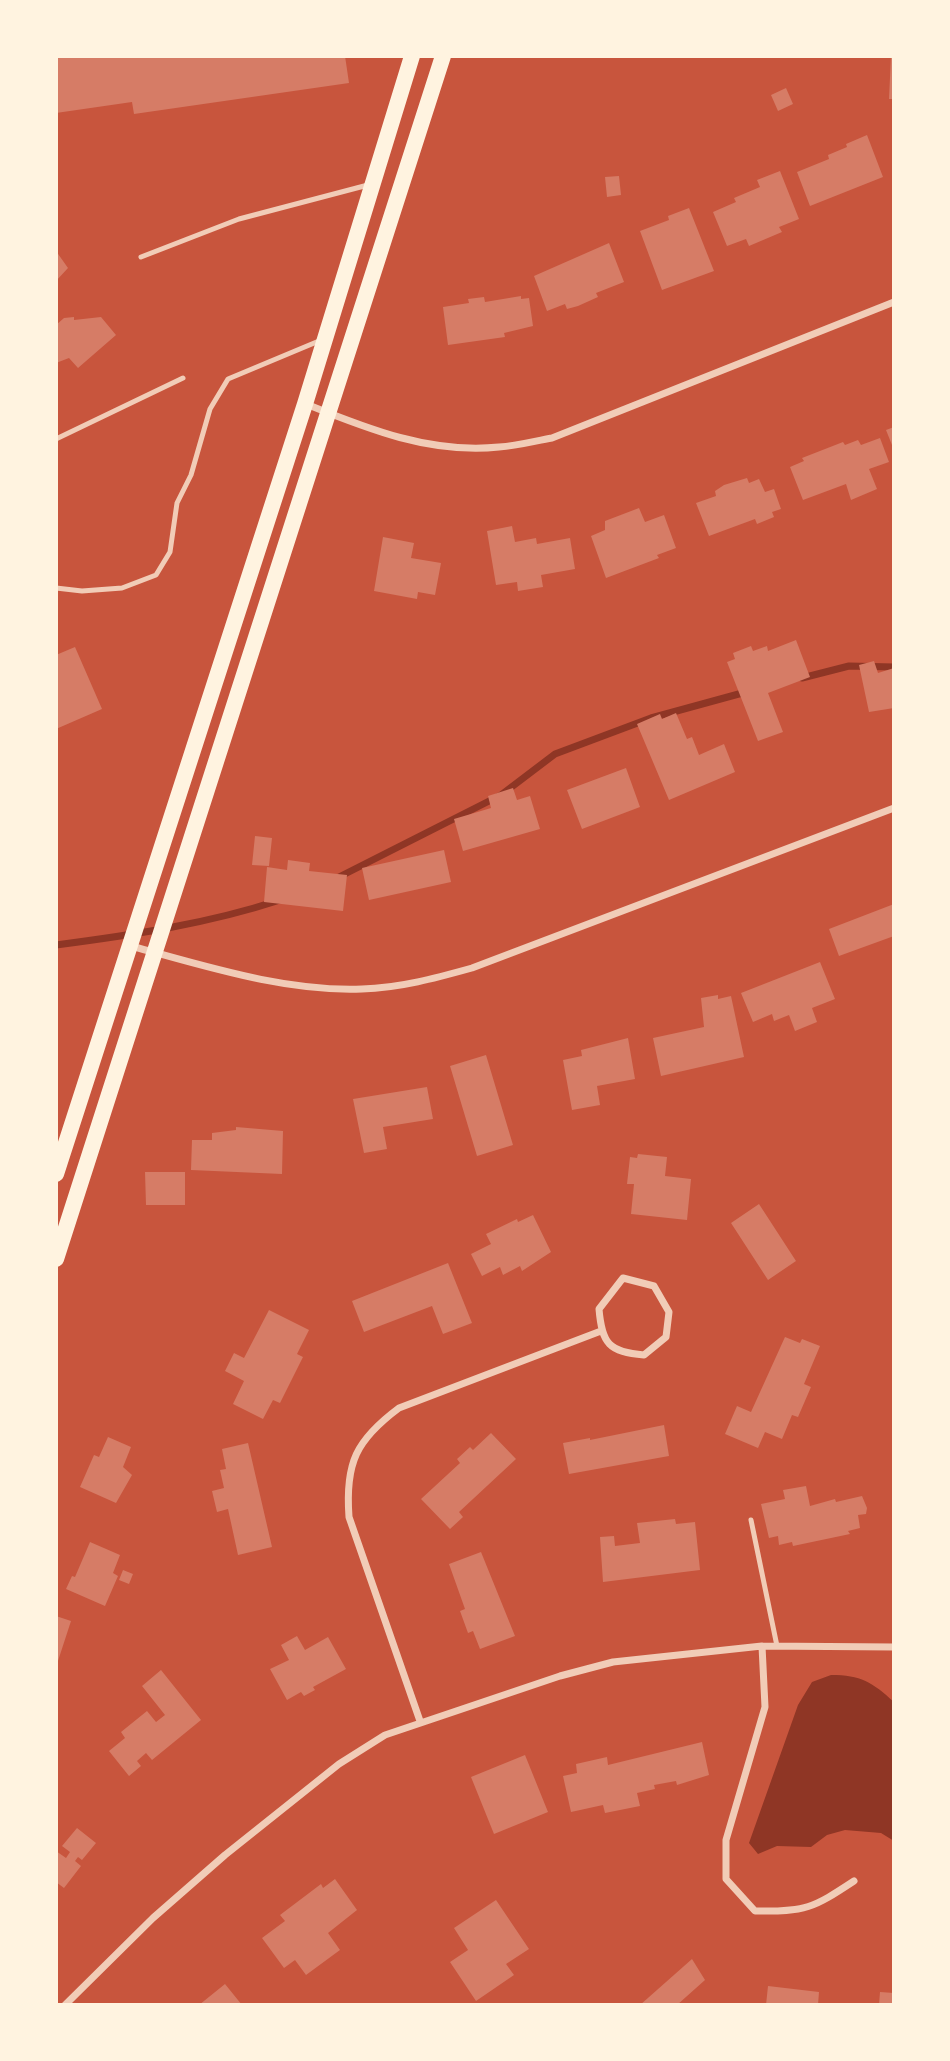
<!DOCTYPE html>
<style>
body{margin:0}
#map{position:relative;width:950px;height:2061px;overflow:hidden;background:#c8553d;font-family:"Alegreya Sans",sans-serif}
canvas{display:block}
.frame{position:absolute;inset:0;border:58px solid #fff3e0;pointer-events:none}
</style>
<div id="map">
<canvas width="950" height="2061"></canvas>
<div class="frame"></div>
</div>
<script>
const c = document.querySelector('canvas').getContext('2d');
c.lineJoin = 'round';
function paint(path, color) {
  c.fillStyle = color;
  c.fill(path, 'evenodd');
}
function stroke(path, color, width, dash) {
  c.strokeStyle = color;
  c.lineWidth = width;
  c.lineCap = dash ? 'butt' : 'round';
  c.setLineDash(dash || []);
  c.stroke(path);
}
paint(new Path2D(`
 M831,1675C861,1675 872,1682 894,1702V1841L881,1833L845,1830L827,1835L811,1847L777,1846L758,1854L749,1843L798,1705L812,1682Z`), '#8f3625');
stroke(new Path2D(`
 M802,678L849,666L894,667
 M337,878L501,795L555,754L651,718L746,692
 M56,945C132,935 207,924 280,900`), '#8f3625', 7);
paint(new Path2D(`
 M56,56H345L349,83L134,114L132,102L56,113Z
 M891,56H894V99H889Z
 M786,88L793,104L778,111L771,95Z
 M867,135L883,177L810,206L797,172L829,159L828,155L847,147L846,144Z
 M780,171L799,219L779,227L782,232L749,246L746,239L727,246L713,212L736,202L734,198L760,187L757,180Z
 M619,176L621,195L607,197L605,177Z
 M689,208L714,271L662,290L640,231L669,220L668,216Z
 M609,243L624,282L596,293L598,297L578,306L567,309L565,304L547,311L534,276Z
 M56,251L68,268L56,281Z
 M521,296V299L529,298L533,326L504,333L505,337L448,345L443,307L469,303L468,299L484,297L485,302Z
 M74,317V320L101,317L116,335L78,368L69,358L56,363V325L64,318Z
 M894,427V450L886,430Z
 M880,438L889,462L869,469L877,489L851,500L846,484L803,500L790,467L804,461L802,458L843,442L845,445L858,440L861,445Z
 M747,478L749,483L759,479L765,492L774,489L781,509L772,512L774,517L757,524L755,519L709,536L696,503L716,496L715,491L724,485Z
 M639,508L645,522L664,515L676,548L657,555L659,558L606,578L591,536L605,530V521Z
 M512,526L515,542L536,538L537,544L570,538L575,569L541,575L543,587L518,591L517,582L496,585L487,531Z
 M383,537L414,543L411,558L441,563L435,595L418,592L417,599L374,591Z
 M796,640L810,677L768,693L783,732L758,741L727,662L735,659L733,653L751,646L753,651L767,646L768,651Z
 M75,647L102,709L56,729V655Z
 M874,661L878,673L894,668V708L869,712L859,665Z
 M676,713L687,739L692,737L699,755L724,744L735,772L669,800L637,724L660,714L662,719Z
 M626,768L640,807L582,829L567,790Z
 M513,788L517,800L530,796L540,829L463,851L454,819L491,808L488,796Z
 M255,836L272,838L269,866L252,865Z
 M444,850L451,882L369,900L362,868Z
 M288,860L310,863L309,871L347,875L343,911L264,902L267,867L287,870Z
 M894,904V936L839,956L829,929Z
 M820,962L835,999L812,1008L817,1022L795,1031L789,1015L774,1021L772,1014L753,1022L741,993Z
 M718,995V999L731,996L744,1057L661,1076L653,1038L704,1027L701,998Z
 M628,1038L635,1079L597,1086L600,1105L572,1110L563,1060L582,1056L581,1050Z
 M486,1055L513,1145L477,1156L450,1066Z
 M427,1087L433,1119L383,1127L387,1149L364,1153L353,1099Z
 M236,1127L283,1131L282,1174L191,1170L192,1140H212V1133L236,1130Z
 M638,1154L667,1157L665,1176L691,1179L687,1220L631,1214L634,1184H627L630,1157L637,1158Z
 M145,1172H185V1205H146Z
 M759,1204L796,1261L768,1280L731,1223Z
 M533,1215L551,1252L522,1271L520,1266L503,1275L500,1267L482,1276L471,1254L491,1244L486,1234L517,1219L518,1222Z
 M448,1263L472,1323L443,1334L432,1306L364,1332L352,1301Z
 M269,1310L309,1330L297,1354L303,1357L280,1403L273,1400L263,1419L233,1404L244,1381L225,1371L234,1353L244,1358Z
 M785,1337L800,1343L802,1339L820,1346L804,1384L811,1387L798,1417L792,1415L782,1439L765,1432L758,1448L725,1434L737,1406L751,1412Z
 M664,1425L669,1456L569,1474L563,1443L590,1438V1440Z
 M491,1433L516,1459L459,1512L463,1517L450,1529L421,1499L460,1463L457,1459L470,1447L473,1450Z
 M108,1437L131,1447L123,1467L132,1475L116,1503L80,1487L94,1455L99,1457Z
 M248,1443L272,1547L238,1555L228,1509L217,1512L212,1491L224,1488L220,1470L226,1469L222,1449Z
 M806,1486L810,1506L835,1499L836,1502L862,1496L867,1508L866,1514L858,1515L860,1528L848,1531L850,1534L793,1546L792,1542L779,1545L778,1536L769,1538L761,1504L785,1499L783,1490Z
 M675,1519L676,1524L695,1522L700,1570L603,1582L600,1537L614,1536L615,1546L640,1543L637,1523Z
 M90,1542L120,1555L113,1573L118,1576L105,1606L66,1589L72,1576L75,1577Z
 M481,1552L515,1636L480,1649L473,1631L468,1633L460,1611L465,1609L449,1564Z
 M123,1570L133,1574L129,1584L119,1580Z
 M56,1616L71,1621L57,1664H56Z
 M297,1636L305,1650L328,1637L346,1669L313,1687L315,1690L304,1696L301,1692L287,1700L270,1669L289,1660L281,1645Z
 M161,1670L201,1720L152,1760L146,1753L137,1761L141,1766L129,1776L109,1751L125,1738L121,1732L147,1711L156,1722L165,1715L142,1686Z
 M702,1742L709,1775L677,1785L676,1781L654,1785L655,1789L637,1793L640,1806L605,1813L603,1805L571,1812L563,1776L577,1773L576,1764L607,1757L608,1765Z
 M525,1755L548,1812L494,1834L471,1777Z
 M77,1828L96,1843L82,1860L78,1857L75,1861L81,1866L64,1888L56,1882V1851L66,1858L70,1852L62,1846Z
 M335,1879L357,1910L328,1933L340,1950L306,1975L295,1960L284,1968L262,1938L285,1921L280,1915L321,1884L323,1888Z
 M496,1900L529,1949L506,1964L514,1975L476,2001L450,1962L468,1950L454,1928Z
 M692,1959L705,1980L677,2005H640Z
 M225,1984L242,2005H199Z
 M768,1986L819,1992L818,2005H766Z
 M880,1992L894,1993V2005H879Z`), '#d67c66');
stroke(new Path2D(`
 M141,257L239,219L368,185
 M56,439L183,378
 M56,588L82,591L122,588L156,575L170,552L177,503L191,475L210,409L228,379L319,341
 M751,1520L777,1646`), '#f1ccb7', 5);
stroke(new Path2D(`
 M306,404C368,429 430,454 499,447C517,446 535,441 552,438L894,302
 M131,946C205,966 285,992 362,989C400,988 436,978 472,968L894,808
 M623,1278L654,1286L669,1312L666,1337L644,1355C609,1352 602,1344 599,1309Z
 M762,1646L765,1707L726,1840V1879L755,1911C806,1912 813,1908 854,1881
 M420,1721L349,1517C345,1463 356,1440 399,1408L601,1331
 M65,2005L153,1918L225,1855L339,1764L385,1735L560,1676L613,1662L762,1646L894,1647`), '#f1ccb7', 7);
stroke(new Path2D(`
 M56,1174L305,404L412,56
 M56,1259L443,56`), '#fff3e0', 16);
</script>
